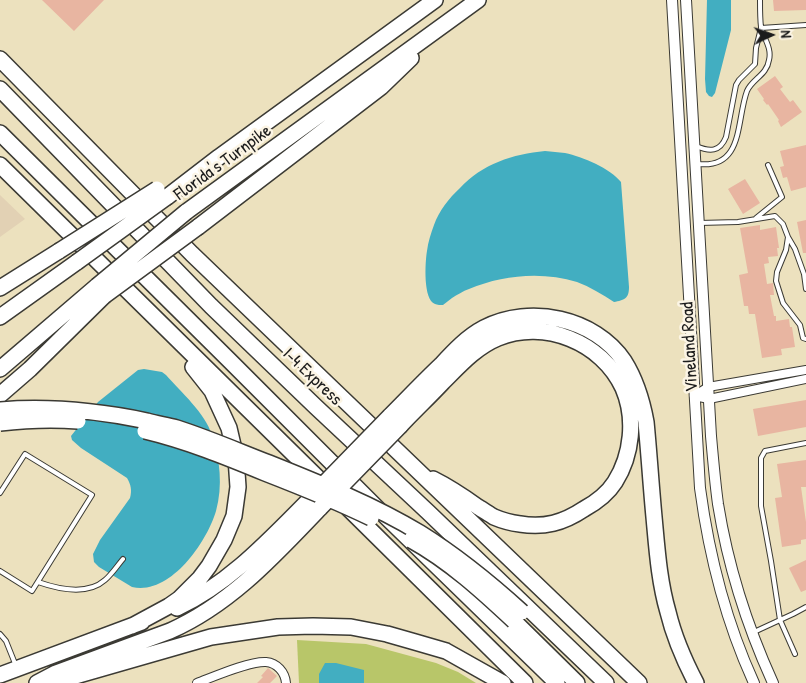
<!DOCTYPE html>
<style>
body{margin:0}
#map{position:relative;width:806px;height:683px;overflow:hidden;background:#ece1be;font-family:"Patrick Hand",sans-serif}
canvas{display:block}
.north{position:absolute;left:746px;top:10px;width:50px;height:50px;-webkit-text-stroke:4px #fcf5e5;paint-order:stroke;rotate:87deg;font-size:14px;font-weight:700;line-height:20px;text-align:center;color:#1c1c1c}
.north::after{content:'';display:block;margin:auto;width:18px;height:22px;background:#1c1c1c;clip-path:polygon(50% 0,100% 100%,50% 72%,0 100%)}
</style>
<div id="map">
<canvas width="806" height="683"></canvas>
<div class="north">N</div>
</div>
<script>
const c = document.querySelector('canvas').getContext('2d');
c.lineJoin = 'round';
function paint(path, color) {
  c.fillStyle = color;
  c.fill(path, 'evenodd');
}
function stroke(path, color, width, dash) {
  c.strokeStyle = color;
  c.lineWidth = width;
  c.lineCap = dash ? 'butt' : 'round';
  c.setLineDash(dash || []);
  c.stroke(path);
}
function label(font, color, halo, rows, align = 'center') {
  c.font = font + ' "Patrick Hand",sans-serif';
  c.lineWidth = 5;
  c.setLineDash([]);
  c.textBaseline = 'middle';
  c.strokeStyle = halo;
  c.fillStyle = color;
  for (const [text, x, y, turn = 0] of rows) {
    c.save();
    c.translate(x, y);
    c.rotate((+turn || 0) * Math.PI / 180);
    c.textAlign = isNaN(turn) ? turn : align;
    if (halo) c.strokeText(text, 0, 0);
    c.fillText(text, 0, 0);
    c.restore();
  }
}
paint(new Path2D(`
 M0,195L25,219L0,237Z`), '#e2d1b4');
paint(new Path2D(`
 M297,640L366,644L436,663L458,672L476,683H299Z`), '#b8c669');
paint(new Path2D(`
 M707,0H731V30L715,93L712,97L709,96L706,92L705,79Z
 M545,151C552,152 558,152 565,153C583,157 610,168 621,182L629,287C629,299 624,300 614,302C602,294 590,287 577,282C542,271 502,275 469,289C463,291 457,295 452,298C449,300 446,303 443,305C441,305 437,305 435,304C423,300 425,262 427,251C428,242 431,233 434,225C439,211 449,198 460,188C482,164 513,154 545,151Z
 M144,369L162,372L166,375C181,392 205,413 212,435C220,459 223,486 216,511C207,542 170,596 132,587L99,567L94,562L93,554L100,540L130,498C132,490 131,485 127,478L81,448L72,440L71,436L98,402L138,370Z
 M325,663H336L364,670V683H319V674Z`), '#42aec1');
paint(new Path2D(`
 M42,0H104L74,31Z
 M773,0H806V10L774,11Z
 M775,76L783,87L780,89L790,102L793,100L802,112L781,127L778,121L779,120L768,104L767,105L763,100L764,99L757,89Z
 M806,145V187L791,191L787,177L783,178L780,167L784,166L780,151Z
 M745,179L760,203L743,214L728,189Z
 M806,220V253H803L797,222Z
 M760,225V230L776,227L779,248H777L778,256L768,257L769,263L764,264L767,284L773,283L774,295H770L774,316H776V321L789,319L790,327H792L795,347L781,349L782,355L762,358L755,314H749L748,306H744L739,275L748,273L740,228Z
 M806,400V427L758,436L753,409Z
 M806,460V487H801L806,522V539L801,540V544L782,547L775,498L782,497L777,464Z
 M806,560V590L801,592L789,568Z
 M268,668L277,676L270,683H257L263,677L261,676Z`), '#e8b5a1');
const service = new Path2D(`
 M761,28L806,25
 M696,146C710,152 720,152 726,137L736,85L739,80L755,64L756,48L761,28
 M698,164C744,169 736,121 747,91C752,79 767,75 769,60C772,48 764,39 761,27C760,19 760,9 760,0
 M756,218L782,197L768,165
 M699,223L738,222L775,216L783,224L788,237L795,249L804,274L806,289
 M788,237L786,250L777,272L776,281L783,303L800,325L803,338L806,339
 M0,493L25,454L92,495L32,591L0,571
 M38,582C58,589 87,596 105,580C112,574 117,566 123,559
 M754,632L793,614L806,607
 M0,634L6,641L16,666
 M795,654L780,620L771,561L761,506V458L765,451L806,443`);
const minor = new Path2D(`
 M694,396L708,387L806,370
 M694,396L709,399L806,379
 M197,683C213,677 249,661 266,662C277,663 285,672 286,683`);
const tertiary = new Path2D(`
 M672,0L700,488C709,555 726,622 754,683
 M686,0L711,436C713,459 715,482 718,504C728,566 747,626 773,683`);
const motorway = new Path2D(`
 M0,59L192,254L639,683
 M0,89L211,306L316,407L428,512L606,683
 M0,133L230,361L379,510L557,683
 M0,165L325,485
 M167,197L219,157L435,0
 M186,212L478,0
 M198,227L381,87L411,58
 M0,288L59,251
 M0,317L77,262
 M0,369L97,286
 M0,395L30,369L104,296
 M390,416C407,399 423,382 441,365C454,351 467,337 484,328C530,304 595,318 624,361C636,380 642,400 646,422C649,453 651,485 654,517C657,549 659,581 668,612C674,637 684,660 696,683
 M400,426C414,411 429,397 443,382C460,365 476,347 498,338C544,319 602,342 623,388C636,418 632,455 615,482C608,493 595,503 584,509C563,523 544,528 520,524C512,523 501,520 494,517C489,514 483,510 478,507C464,497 449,487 433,479
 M348,508L525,683
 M177,608C230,583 269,540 310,499
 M514,621L577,683
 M132,626L169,606L179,599L200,578L209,566L224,540L234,516L238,487L236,458L229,428L212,391L193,367
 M0,675L142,622
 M37,683L56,673L170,631C231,604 275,555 320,508
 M51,683L211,637L278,627L313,626L351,627L387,634L415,642L446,651L503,683`);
stroke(service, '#3b3a34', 6);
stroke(minor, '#3b3a34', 10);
stroke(tertiary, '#3b3a34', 12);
stroke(motorway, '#3b3a34', 18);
stroke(service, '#fff', 4);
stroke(minor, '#fff', 8);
stroke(tertiary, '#fff', 10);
stroke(motorway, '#fff', 15);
const motorwayBridge = new Path2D(`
 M59,251L157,189
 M77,262L167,197
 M97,286L186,212
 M104,296L198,227
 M0,410C49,406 99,411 147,421C157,424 167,425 177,428C208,438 238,451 269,463C319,483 374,505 420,533C457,556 490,583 522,612
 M0,423C26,420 52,419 78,421
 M145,431C187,441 226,457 265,473C301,487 336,501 371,518
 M316,492L390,416
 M320,508L400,426
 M411,540C449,561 482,591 514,621`);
stroke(motorwayBridge, '#3b3a34', 18, []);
stroke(motorwayBridge, '#fff', 15);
label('18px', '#1c1c1c', '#fcf5e5', [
 ["Florida's Turnpike",223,163,-36],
 ["Vineland Road",690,347,-93],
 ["I-4 Express",312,377,44]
]);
</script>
